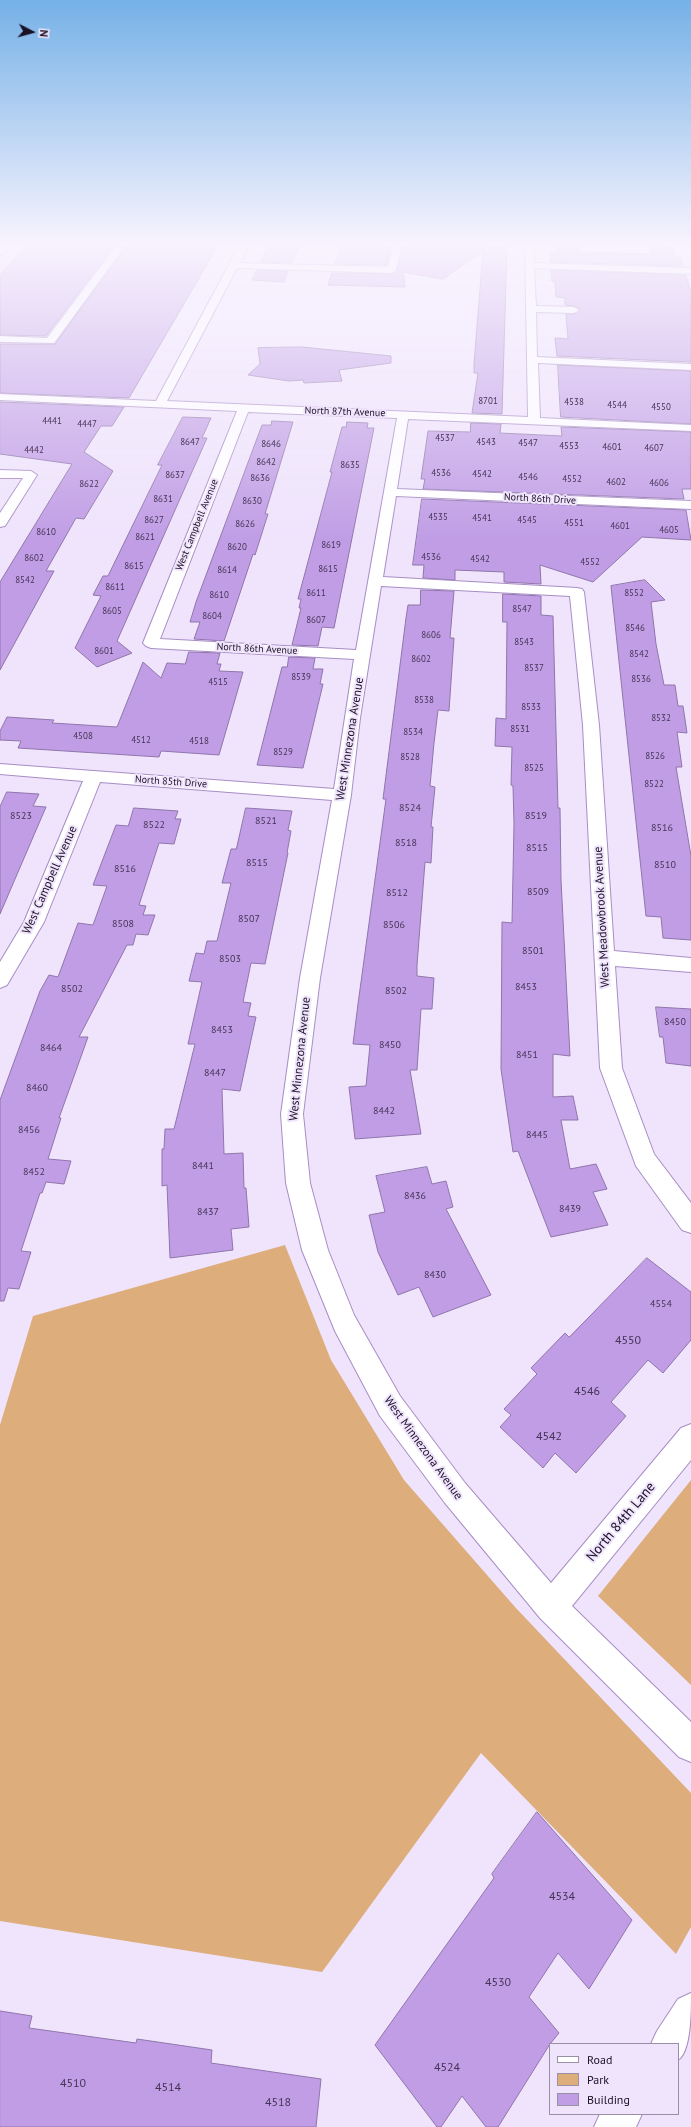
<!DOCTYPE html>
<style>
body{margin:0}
#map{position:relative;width:691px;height:2127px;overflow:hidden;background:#efe4fc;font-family:"PT Sans",sans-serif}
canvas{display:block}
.legend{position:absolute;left:549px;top:2043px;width:130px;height:72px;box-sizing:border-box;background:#efe4fc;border:1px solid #9a90a6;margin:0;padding:5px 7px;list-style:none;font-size:12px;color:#1b1125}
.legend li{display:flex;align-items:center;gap:8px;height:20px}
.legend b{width:20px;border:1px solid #9a90a6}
.north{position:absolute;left:12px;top:12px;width:40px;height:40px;-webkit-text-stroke:3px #efe4fc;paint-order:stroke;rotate:96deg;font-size:11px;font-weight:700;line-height:16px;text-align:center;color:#1b1125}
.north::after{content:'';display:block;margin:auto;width:14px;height:18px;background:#1b1125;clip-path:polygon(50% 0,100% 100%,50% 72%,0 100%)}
</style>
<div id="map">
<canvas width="691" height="2127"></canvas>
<ul class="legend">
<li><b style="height:5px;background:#fff"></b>Road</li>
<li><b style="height:11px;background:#ddad7c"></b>Park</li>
<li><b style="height:11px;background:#c09de5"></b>Building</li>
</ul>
<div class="north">N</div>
</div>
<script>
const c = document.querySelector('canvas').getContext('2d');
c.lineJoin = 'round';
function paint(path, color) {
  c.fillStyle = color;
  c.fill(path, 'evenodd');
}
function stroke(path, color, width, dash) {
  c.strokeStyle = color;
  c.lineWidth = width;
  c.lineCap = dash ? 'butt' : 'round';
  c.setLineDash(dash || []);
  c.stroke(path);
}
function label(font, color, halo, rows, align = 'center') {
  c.font = font + ' "PT Sans",sans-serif';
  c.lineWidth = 4;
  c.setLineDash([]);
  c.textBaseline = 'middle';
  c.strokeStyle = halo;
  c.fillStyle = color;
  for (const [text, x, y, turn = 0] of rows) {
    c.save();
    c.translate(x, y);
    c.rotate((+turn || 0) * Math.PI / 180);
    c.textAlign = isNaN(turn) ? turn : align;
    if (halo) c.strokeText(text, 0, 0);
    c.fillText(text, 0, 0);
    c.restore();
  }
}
paint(new Path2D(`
 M285,1245L331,1360L404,1480L515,1607L691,1793V1927L676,1954L481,1753L322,1972L0,1921V1425L33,1316Z
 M691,1480V1685L598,1596Z`), '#ddad7c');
const building = new Path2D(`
 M31,242H117L46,336L0,335V275Z
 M129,242H220L129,398L0,393V344H55Z
 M271,242H301L292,263L261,262Z
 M343,242H392L387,265L335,264Z
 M403,242H448V245L507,247L502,414L472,413L478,373H474V364L483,251L443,279L403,272L405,287L328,285L332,273L393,274L397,270Z
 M556,242H579L580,252L652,254L649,242L671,243L675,257H680L683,266L551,262L550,251H557Z
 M257,270L288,271L284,282L252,280Z
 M551,270L686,275L691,293V362L557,356L555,338L568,339L566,314H575L580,309L574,306L565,305V298L556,297L555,282L552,281Z
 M302,347L391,356V363L339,370L342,381L304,383L303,380L289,381L248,375L260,364L258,348Z
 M558,365L691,371V424L561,417Z
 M0,402L124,407L112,426H101L84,452L113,471L84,519L76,518L46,571H54L0,670V582L72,464L0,454Z
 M183,417L211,418L202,438H207L117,641L132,653L97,667L75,648L101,596L93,595L103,576H108L162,465H158Z
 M272,421L293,422L265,514H268L255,555L253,554L224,641L194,639L200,622H190L196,602L262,425H271Z
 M347,422L368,423L367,428H374L334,628L322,627L318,646L292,645L301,608H299L301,599H298L332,472H330L342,427H346Z
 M471,423L501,424L500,433L562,436L561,427L691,432V489H682L684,499L423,489L425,479H421L428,431L470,432Z
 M422,499L686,510L691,540L642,537L593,582L540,565L541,584L504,582V572L455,570V580L423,578L424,565H413Z
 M645,580L665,600L651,602L656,644L664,685H675L678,706H683L687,733L677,732L682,767H676L691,856V940L663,938L661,917L646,916L611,586Z
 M421,590L454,591L450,638H454L449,711L438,710L434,743L430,786L435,787L431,827H433L431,863L425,862L417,965V976L434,978L432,1009H421L417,1070H410L421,1134L355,1139L349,1087L366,1086L370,1045L353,1044L358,1004L386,799H383L406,618L408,605H420Z
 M503,594L541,596V615L553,616L558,808H560L561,880L570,1056L553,1054V1097L573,1096L578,1120H561L570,1169L596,1164L607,1189L593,1192L608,1225L551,1237L518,1151L513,1152L501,1069L502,922L512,923L514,824L513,786L511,785L512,747L495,746L496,718L506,719L507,622H503Z
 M189,652L220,653L217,664H221L219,671L243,672L219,755L161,751L159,757L18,748L21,741L0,740V731L7,717L54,720L52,723L117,727L143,662L161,678L167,663L185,664Z
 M289,657L315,658L313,669H323L320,684H323L303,768L257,765L282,667H287Z
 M7,792L39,794L33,806L46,807L0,914V807Z
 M134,808L178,811L175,819H181L174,844L159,843L139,905L146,906L143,915H155L148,935L136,934L133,945H127L79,1037H88L59,1118H61L48,1159L71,1161L64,1184L46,1182L42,1193H40L21,1251L31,1252L19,1289L8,1288L4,1301H0V1100L40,991L49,975L58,977L78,923L93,925L107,886L93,885L116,825L128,826Z
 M246,808L292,811L288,830L291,831L287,853H288L265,964L251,963L243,1002L251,1003L248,1016L256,1017L240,1091L222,1089L224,1154L243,1153L244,1188H246L249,1227L231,1229L233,1250L170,1258L167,1185L162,1186V1149H164L165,1129H174L195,1044H188L202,982L189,981L196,953L204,954L207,941H217L231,883H222L231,849H236Z
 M656,1007L691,1009V1066L666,1063L663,1037H660Z
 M427,1167L432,1184L446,1181L453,1207L446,1209L491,1295L433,1317L419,1287L398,1295L378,1252L369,1215L385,1212L376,1176Z
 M647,1258L691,1292V1340L663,1373L648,1360L611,1402L626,1416L576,1473L555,1453L543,1468L500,1427L511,1415L504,1409L537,1374L531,1368L565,1333L569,1337Z
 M537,1812L632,1920L589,1989L558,1953L529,1997L559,2033L550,2044L498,2127H486L462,2096L441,2127H437L375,2045L494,1878L492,1874Z
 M0,2011L32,2016L29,2028L136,2043L137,2039L212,2050L211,2063L321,2079L316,2127H0Z`);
paint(building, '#c09de5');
stroke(building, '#8f75ab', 1);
const minor = new Path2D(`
 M4,242H13L3,254L0,255V247Z
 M119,242H128L54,343L0,342V336L47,338Z
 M241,242H250L240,263L388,267L394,242H402L396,270L392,273L237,268L167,401L528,417L525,242H533L534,263L691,268V274L534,268L536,306L574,307L579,310L574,313L536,312L537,357L691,364V370L538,363L540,418L691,425V431L408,419L397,489L691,501V509L396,496L383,577L577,588L582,589L584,592L599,725L614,951L691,958V972L615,966L622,1068L654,1154L691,1203V1233L682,1230L636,1166L600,1068L583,725L570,596L381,586L360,718L351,795L320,978L303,1114L310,1183L328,1250L354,1315L400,1396L465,1483L551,1583L681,1428L691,1424V1460L572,1606L691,1722V1762L679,1757L540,1618L445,1503L380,1416L335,1331L302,1250L286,1183L281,1114L300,978L332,800L100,782L44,922L7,985L0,988V962L24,922L83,781L0,774V764L334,789L354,659L151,648L146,646L143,643L237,411L0,400V394L156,401ZM248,412L397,418L356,650L160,639Z
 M0,470L31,471L37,475L5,526L0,527V513L23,478H0Z
 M691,1993C691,2012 691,2052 678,2060V2044H651L657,2031L678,1999Z
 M600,2114H642L636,2127H594Z`);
stroke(minor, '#a88dc5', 2);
paint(minor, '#fff');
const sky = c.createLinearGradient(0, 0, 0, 540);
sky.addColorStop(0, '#75b1e7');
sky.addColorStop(0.45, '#f8f3fe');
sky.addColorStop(1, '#f8f3fe00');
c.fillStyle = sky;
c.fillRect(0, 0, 691, 540);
label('9px', '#443455', null, [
 ["8701",488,401],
 ["4538",574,402],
 ["4544",617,405],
 ["4550",661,407],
 ["4441",52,421],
 ["4447",87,424],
 ["4537",445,438],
 ["8647",190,442],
 ["4543",486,442],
 ["4547",528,443],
 ["8646",271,444],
 ["4553",569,446],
 ["4601",612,447],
 ["4607",654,448],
 ["4442",34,450],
 ["8642",266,462],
 ["8635",350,465],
 ["4536",441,473],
 ["4542",482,474],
 ["8637",175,475],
 ["4546",528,477],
 ["8636",260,478],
 ["4552",572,479],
 ["4602",616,482],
 ["4606",659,483],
 ["8622",89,484],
 ["8631",163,499],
 ["8630",252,501],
 ["4535",438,517],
 ["4541",482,518],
 ["8627",154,520],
 ["4545",527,520],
 ["4551",574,523],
 ["8626",245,524],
 ["4601",620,526],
 ["4605",669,530],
 ["8610",46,532],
 ["8621",145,537],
 ["8619",331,545],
 ["8620",237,547],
 ["4536",431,557],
 ["8602",34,558],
 ["4542",480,559],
 ["4552",590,562],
 ["8615",134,566],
 ["8615",328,569],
 ["8614",227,570],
 ["8542",25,580],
 ["8611",115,587],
 ["8611",316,593],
 ["8552",634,593],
 ["8610",219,595],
 ["8547",522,609],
 ["8605",112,611],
 ["8604",212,616],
 ["8607",316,620],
 ["8546",635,628],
 ["8606",431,635],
 ["8543",524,642],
 ["8601",104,651],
 ["8542",639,654],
 ["8602",421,659],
 ["8537",534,668],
 ["8539",301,677],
 ["8536",641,679],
 ["4515",218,682],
 ["8538",424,700],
 ["8533",531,707],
 ["8532",661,718],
 ["8531",520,729],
 ["8534",413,732],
 ["4508",83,736],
 ["4512",141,740],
 ["4518",199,741],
 ["8529",283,752],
 ["8526",655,756],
 ["8528",410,757],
 ["8525",534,768],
 ["8522",654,784]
]);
label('10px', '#1b1125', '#efe4fc', [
 ["North 87th Avenue",345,412,2],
 ["North 86th Drive",540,499,3],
 ["West Campbell Avenue",197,525,-68],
 ["North 86th Avenue",257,649,3],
 ["North 85th Drive",171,782,4]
]);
label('10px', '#443455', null, [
 ["8524",410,808],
 ["8523",21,816],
 ["8519",536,816],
 ["8521",266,821],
 ["8522",154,825],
 ["8516",662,828],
 ["8518",406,843],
 ["8515",537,848],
 ["8515",257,863],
 ["8510",665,865],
 ["8516",125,869],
 ["8509",538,892],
 ["8512",397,893],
 ["8507",249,919],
 ["8508",123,924],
 ["8506",394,925],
 ["8501",533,951],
 ["8503",230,959],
 ["8453",526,987],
 ["8502",72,989],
 ["8502",396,991],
 ["8450",675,1022],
 ["8453",222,1030],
 ["8450",390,1045],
 ["8464",51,1048],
 ["8451",527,1055],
 ["8447",215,1073],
 ["8460",37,1088],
 ["8442",384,1111],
 ["8456",29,1130],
 ["8445",537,1135],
 ["8441",203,1166],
 ["8452",34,1172],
 ["8436",415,1196],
 ["8439",570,1209],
 ["8437",208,1212],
 ["8430",435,1275],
 ["4554",661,1304]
]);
label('12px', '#1b1125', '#efe4fc', [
 ["West Minnezona Avenue",350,739,-81],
 ["West Campbell Avenue",50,880,-66],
 ["West Meadowbrook Avenue",602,917,-93],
 ["West Minnezona Avenue",300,1059,-84],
 ["West Minnezona Avenue",423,1448,54]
]);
label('12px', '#443455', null, [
 ["4550",628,1341],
 ["4546",587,1392],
 ["4542",549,1437],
 ["4534",562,1897],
 ["4530",498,1983],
 ["4524",447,2068],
 ["4510",73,2084],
 ["4514",168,2088],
 ["4518",278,2103]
]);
label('14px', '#1b1125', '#efe4fc', [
 ["North 84th Lane",621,1522,-50]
]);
</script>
